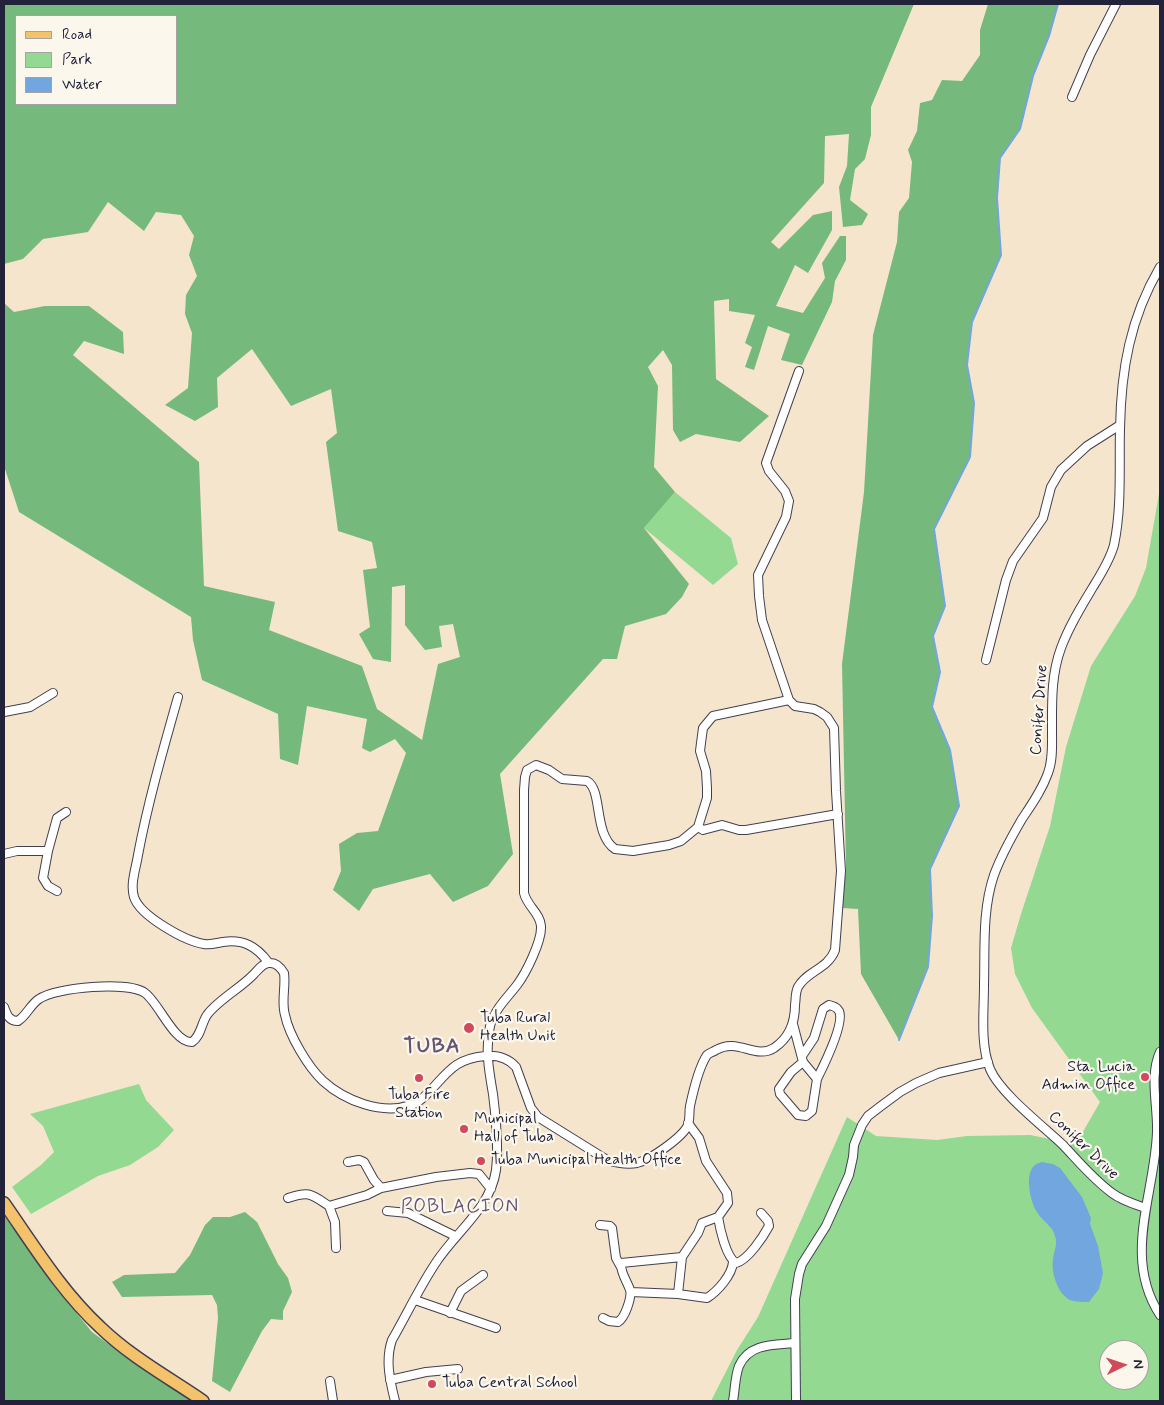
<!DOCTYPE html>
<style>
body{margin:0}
#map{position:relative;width:1164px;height:1405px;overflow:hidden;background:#f6e5cd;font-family:Mynerve,sans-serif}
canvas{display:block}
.frame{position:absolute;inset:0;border:5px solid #22223b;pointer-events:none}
.legend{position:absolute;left:15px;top:15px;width:162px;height:90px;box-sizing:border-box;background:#fbf7ec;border:1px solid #a4a2a5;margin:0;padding:6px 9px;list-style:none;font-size:15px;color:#22223b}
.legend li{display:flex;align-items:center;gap:10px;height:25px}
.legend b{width:25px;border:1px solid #a4a2a5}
.north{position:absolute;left:1099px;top:1340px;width:50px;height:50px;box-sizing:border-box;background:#fbf7ec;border:1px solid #a4a2a5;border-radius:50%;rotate:86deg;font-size:14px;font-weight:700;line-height:20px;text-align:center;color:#22223b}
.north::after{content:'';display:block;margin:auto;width:18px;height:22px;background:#d1495b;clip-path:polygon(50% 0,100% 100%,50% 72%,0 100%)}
</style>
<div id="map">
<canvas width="1164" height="1405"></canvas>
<div class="frame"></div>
<ul class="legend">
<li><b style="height:6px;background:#f4c26a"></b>Road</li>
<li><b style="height:14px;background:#93d992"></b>Park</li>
<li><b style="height:14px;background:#72a6de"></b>Water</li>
</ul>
<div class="north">N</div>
</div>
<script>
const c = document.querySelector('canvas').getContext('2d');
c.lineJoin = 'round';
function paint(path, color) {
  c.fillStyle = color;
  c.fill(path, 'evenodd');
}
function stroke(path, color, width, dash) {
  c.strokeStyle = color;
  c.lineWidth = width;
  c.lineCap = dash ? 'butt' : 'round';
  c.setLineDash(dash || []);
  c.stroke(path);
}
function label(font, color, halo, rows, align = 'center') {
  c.font = font + ' Mynerve,sans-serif';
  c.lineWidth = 4.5;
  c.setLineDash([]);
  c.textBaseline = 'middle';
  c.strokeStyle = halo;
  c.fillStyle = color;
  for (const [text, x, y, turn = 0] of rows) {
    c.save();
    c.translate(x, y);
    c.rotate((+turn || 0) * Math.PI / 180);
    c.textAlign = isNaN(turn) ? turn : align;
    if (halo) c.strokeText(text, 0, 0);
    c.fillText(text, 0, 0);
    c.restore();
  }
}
paint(new Path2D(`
 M1160,488V1401H711L737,1350L758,1317L847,1117L876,1136L937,1140L967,1136L1030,1135L1076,1144L1100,1102L1032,1008L1015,974L1011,948L1021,914L1050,826L1066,747L1091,666L1135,596L1146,568ZM1109,1350H1139V1380H1109Z
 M675,492L731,538L738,564L713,585L644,528Z
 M139,1084L146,1100L174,1130L158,1147L130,1165L98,1176L31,1214L12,1187L41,1165L54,1152L43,1126L30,1114Z`), '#93d992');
paint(new Path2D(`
 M4,4H914L871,107V135L865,159L855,169L850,200L868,214L862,225L843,227L839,187L847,166L849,134L825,136L824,183L771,242L779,249L813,215L832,211V230L808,273L795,265L776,306L803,313L825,278L822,263L840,236H846V260L835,281L832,302L802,365L781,360L790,334L768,326L754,370L745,367L752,347L745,343L755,315L729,311V299L714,301L716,379L769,416L740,442L696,434L680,442L673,430L672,365L663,350L648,367L658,386L654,467L675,492L644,528L689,584L682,597L666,614L625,626L617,659H603L500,774L513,854L488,886L453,902L430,874L373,889L359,911L333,890L341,871L339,844L357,833L378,831L406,753L395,739L370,752L362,748L367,719L307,706L298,765L280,759L278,714L202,680L193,640L191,617L19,512L4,466V303L14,312L45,306H89L123,332L124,354L84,341L73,355L199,462L204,586L275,602L269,630L362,666L377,709L422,740L438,664L460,657L453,624L439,626L442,647L425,650L405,625V585L392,587L391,662L373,659L359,634L370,627L363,570L377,568L372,542L338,531L326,442L337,433L331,389L291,406L252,349L217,378L218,407L195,421L165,405L188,388L192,333L185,314L186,295L197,276L189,255L194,236L181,215L156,212L144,231L108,202L88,232L43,239L23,259L4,264ZM16,16H176V104H16Z
 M988,4H1058L1049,36L1033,76L1020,129L1000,158L997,198L1001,255L972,322L967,364L974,403L970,457L934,529L945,606L933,636L940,672L932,707L950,750L959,806L930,869L932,916L928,967L899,1040L861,974L858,909L842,908L846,867L842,664L864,492L873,335L897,242L899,212L909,198L912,162L908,150L917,131L920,103L932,100L942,80L962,81L980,55V30Z
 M245,1212L257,1222L278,1264L288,1278L292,1292L283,1311V1320L271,1319L262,1331L230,1392L212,1381L218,1318L217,1305L212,1295L122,1297L112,1282L124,1275L175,1273L190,1255L205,1225L213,1217H230Z
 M4,1215L47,1277L92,1332L143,1369L194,1401H4Z`), '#76b97c');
paint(new Path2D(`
 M1042,1162L1053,1164L1060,1168L1082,1197L1091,1218L1090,1224L1098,1246L1103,1273L1099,1289L1089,1302C1083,1302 1076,1302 1070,1300C1057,1293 1051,1272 1053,1259C1054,1251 1058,1244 1055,1236C1053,1226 1042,1221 1037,1212C1030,1202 1024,1173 1035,1165C1037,1163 1040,1163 1042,1162Z`), '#72a6de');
stroke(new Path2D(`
 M899,1040L928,967L932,916L930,869L959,806L950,750L932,707L940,672L933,636L945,606L934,529L970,457L974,403L967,365L972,322L1001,255L997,198L1000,158L1020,129L1033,76L1049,36L1058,4`), '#72a6de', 2);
const minor = new Path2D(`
 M1072,97L1090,55L1116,4
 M986,660L1006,580L1013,561L1043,518L1051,487L1061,470L1087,446L1120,425
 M178,697C163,750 148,802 138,855C136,868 130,884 134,897C140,916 185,941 204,944C210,945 217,943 223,942C243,939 256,946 268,962
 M4,712L30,707L53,693
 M698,827L703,830L722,825L739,830H746L838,814
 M4,854L17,851H48
 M57,891L48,886L43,878L48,851L57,818L66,812
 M4,1007C7,1015 9,1021 18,1021C27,1015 30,1005 39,999C56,987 129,981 145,993C159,1003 174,1043 192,1042C201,1036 201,1024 207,1015C218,1000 241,988 254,974C258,970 263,963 269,963C276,962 281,968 284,973C286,987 281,1001 285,1015C289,1035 308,1067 323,1081C345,1101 382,1115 411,1105C419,1103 424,1097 429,1092C449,1071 455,1059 485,1056C497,1055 508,1058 516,1067L531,1108L538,1117L607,1160C617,1163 627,1165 637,1163C650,1160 683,1137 688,1125C690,1119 689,1112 690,1106C693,1092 699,1067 707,1055C709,1053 713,1052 716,1050C738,1037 755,1060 774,1048C789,1038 795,1022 795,1005C796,999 795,993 798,987C807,971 828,969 835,950L841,871L836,791L834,728L827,717L820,712L814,709L795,706L789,700L762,620L759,596L758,575L786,517L789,501L785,491L769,471L766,463L799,371
 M793,1024L803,1062L817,1079L812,1111L806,1116L798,1115L780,1094L779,1089L791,1072L803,1062
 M1160,1052C1149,1076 1158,1107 1157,1132C1155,1194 1122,1257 1160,1315
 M802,1056L814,1038L823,1009L829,1005C833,1006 837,1007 839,1011C845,1023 823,1067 817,1079
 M348,1162L359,1160L364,1162L374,1180L381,1188
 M288,1198C310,1191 311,1194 329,1206L367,1195L381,1188L436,1177L470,1173L479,1174L491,1189
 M329,1206L335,1222L336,1248
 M1145,1208C1134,1204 1121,1200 1112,1193C1093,1179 1079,1162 1063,1145C1043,1126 1000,1093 990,1069C980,1044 984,1012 984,985C985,949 982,910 994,875C1001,856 1012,836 1022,819C1032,804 1042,790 1048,773C1053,760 1052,745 1052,731C1052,703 1051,675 1061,648C1069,626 1081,607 1093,587C1101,574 1110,560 1114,545C1122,507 1119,467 1120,429C1121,370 1130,318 1160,267
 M387,1211L408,1213L455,1236
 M718,1217C720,1229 726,1257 736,1263C748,1260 763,1237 769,1226L768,1221L761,1213
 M600,1225L610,1226L612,1228L616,1258L621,1267
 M631,1292L678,1294L707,1298C718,1291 732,1275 733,1262
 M678,1294L682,1257
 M415,1300L496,1328
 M450,1313L461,1291L483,1275
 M603,1318L609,1321L618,1322C625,1318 632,1297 630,1290C627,1281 620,1272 621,1263L682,1257L698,1233L702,1223L718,1217L728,1203L727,1193L706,1161L699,1138L688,1123
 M390,1380L426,1372L458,1369
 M330,1381L333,1401
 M395,1401C390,1381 385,1360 392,1340C407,1314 420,1286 437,1261C457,1231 491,1207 496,1170C499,1145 496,1118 493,1094C489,1071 485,1050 490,1026C494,1010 507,998 517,985C526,973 542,941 541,926C540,913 527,906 524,893V790L525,777L527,770L536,765L549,770L562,779L587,781C603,790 593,834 615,849L633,851L669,845L681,841L698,827L707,798V788L706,771L700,751L701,743L703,728L713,716L789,700
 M733,1401C735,1390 735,1376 739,1366C749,1343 774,1345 795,1343
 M796,1401L795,1299L799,1274L802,1264L826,1226L849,1175L853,1157L854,1145L862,1125L868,1116L881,1106L900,1092L916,1083L939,1073L988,1062`);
const primary = new Path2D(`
 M4,1203C34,1246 62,1292 100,1327C131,1357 168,1377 203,1401`);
stroke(minor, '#423f51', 10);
stroke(primary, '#423f51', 14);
stroke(minor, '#fff', 8);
stroke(primary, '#f4c26a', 11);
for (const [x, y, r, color] of [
 [469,1028,6,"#d1495b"],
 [1145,1077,5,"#d1495b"],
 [419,1078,5,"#d1495b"],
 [464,1129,5,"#d1495b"],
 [481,1161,5,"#d1495b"],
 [432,1384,5,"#d1495b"]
]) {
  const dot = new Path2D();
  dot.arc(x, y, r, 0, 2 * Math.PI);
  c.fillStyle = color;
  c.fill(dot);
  stroke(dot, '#fbf7ec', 2);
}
label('16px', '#22223b', '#fbf7ec', [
 ["Conifer Drive",1040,710,-86],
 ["Conifer Drive",1083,1146,44]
]);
label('16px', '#22223b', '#fbf7ec', [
 ["Tuba Rural",480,1019],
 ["Health Unit",480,1037],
 ["Sta. Lucia",1135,1068,"right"],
 ["Admin Office",1135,1086,"right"],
 ["Tuba Fire",419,1096,"center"],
 ["Station",419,1114,"center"],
 ["Municipal",474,1120],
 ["Hall of Tuba",474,1138],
 ["Tuba Municipal Health Office",491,1161],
 ["Tuba Central School",442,1384]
], 'left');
c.letterSpacing = '1px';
label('19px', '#675372', '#fbf7ec', [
 ["POBLACION",460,1208]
]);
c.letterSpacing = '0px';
c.letterSpacing = '1px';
label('bold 21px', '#675372', '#fbf7ec', [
 ["TUBA",432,1048]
]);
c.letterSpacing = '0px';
</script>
